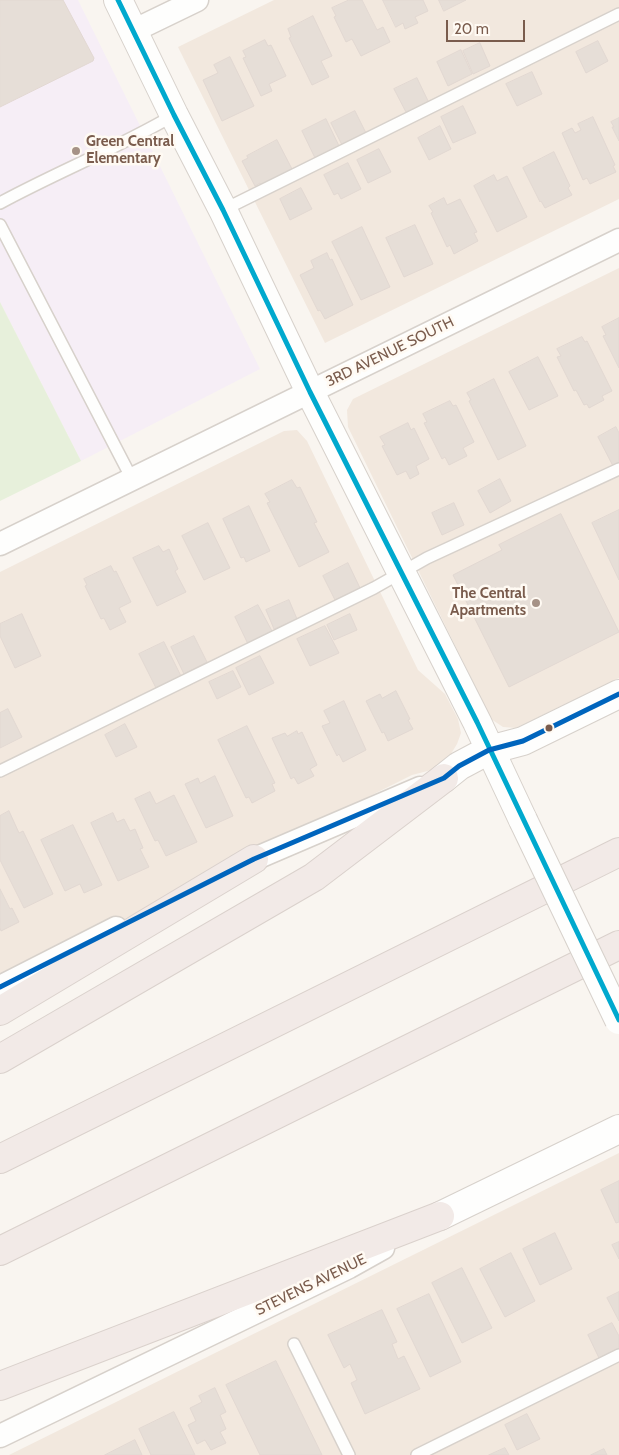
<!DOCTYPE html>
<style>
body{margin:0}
#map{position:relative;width:619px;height:1455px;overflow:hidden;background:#f9f5f0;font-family:Cabin,sans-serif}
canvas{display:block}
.scale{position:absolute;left:446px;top:20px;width:79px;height:22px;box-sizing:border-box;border:2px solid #7a5c4d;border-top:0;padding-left:6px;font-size:15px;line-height:18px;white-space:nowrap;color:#7a5c4d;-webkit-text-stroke:4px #fffaf3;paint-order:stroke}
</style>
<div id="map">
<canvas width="619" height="1455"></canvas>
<div class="scale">20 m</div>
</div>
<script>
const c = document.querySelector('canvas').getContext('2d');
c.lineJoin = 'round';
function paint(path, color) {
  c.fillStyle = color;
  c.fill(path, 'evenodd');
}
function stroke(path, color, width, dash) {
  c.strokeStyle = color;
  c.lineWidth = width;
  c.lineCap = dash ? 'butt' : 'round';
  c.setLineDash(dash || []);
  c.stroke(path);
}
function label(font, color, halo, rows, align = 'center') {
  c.font = font + ' Cabin,sans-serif';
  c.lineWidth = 5;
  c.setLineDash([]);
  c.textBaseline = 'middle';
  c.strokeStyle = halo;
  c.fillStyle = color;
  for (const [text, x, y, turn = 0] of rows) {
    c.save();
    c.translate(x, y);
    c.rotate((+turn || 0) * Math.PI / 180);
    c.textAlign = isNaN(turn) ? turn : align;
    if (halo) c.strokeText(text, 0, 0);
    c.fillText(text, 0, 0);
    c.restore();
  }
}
paint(new Path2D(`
 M274,0H619V199L325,343L178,47Z
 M619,268V678L516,728L503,727L491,719L348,427L347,410L353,399Z
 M297,430L307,441L418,670L445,694L458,719L461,733L457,744L443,767L412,775L0,981V572L284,431Z
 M619,1153V1455H9Z`), '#f2e8de');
paint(new Path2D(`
 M0,0H78L260,369L81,461L0,302Z`), '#f6eef6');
paint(new Path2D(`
 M0,302L81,461L0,501Z`), '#e7f0db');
const building = new Path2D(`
 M0,0H63L94,58L93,61L0,107Z
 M349,0H362L377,30L383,27L390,42L361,56L352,39L346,42L334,17L336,16L332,8Z
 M383,0H423L428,11L415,17L418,23L405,29L403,23L396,27Z
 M439,0H466L444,11Z
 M313,16L332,56L321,61L329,77L312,85L289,38L291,37L288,29Z
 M265,40L268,46L271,45L286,76L269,84L272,91L261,96L243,58L246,57L243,51Z
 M598,41L608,61L586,73L576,52Z
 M480,43L490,66L473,74L463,51Z
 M461,50L472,74L448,86L437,62Z
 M230,57L254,106L222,121L203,80L218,73L214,65Z
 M532,72L542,94L517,106L506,84Z
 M417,78L429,103L407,114L394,89Z
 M463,106L476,133L453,143L441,117Z
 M355,111L367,135L343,147L331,123Z
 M593,117L615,165L613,166L616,172L590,184L587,178L583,180L562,133L572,128L575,133L581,130L578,124Z
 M619,118V141L612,127H614L611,122Z
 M326,119L340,148L316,160L302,131Z
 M440,126L451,149L429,160L418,138Z
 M277,140L292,169L261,185L260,183L255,186L242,161L248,158L247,156Z
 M379,149L391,172L368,183L357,160Z
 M554,152L570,186L568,188L572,195L545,208L541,201L540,202L523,168Z
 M348,163L361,189L341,199L338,193L334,195L324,175Z
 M494,175L497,181L507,176L527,217L497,232L474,186Z
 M301,188L312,209L290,220L280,199Z
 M444,198L447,205L460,199L477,232L474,233L478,241L454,254L450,245L447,247L431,213L433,212L429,206Z
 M415,225L433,264L404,277L386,238Z
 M362,227L390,287L361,300L332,242Z
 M327,253L330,260L332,259L353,305L325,319L320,310L318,311L300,275L314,268L311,261Z
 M619,318V368L603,336L606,335L602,327Z
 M582,337L585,342L587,341L612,391L602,396L604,400L589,408L587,404L584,405L576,390L574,391L557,357L561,356L557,349Z
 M538,357L558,396L529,410L509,372Z
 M494,379L526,446L498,460L469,401L471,400L467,393Z
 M450,401L453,406L456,405L474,442L463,448L467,456L449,465L445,457L442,459L424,423L427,422L423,414Z
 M408,423L411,430L414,428L429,459L416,466L419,474L410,479L406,471L397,475L382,446L385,445L380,437Z
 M616,427L619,433V463L613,466L598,437Z
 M500,479L511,501L490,513L478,491Z
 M292,480L297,488L300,487L317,522L314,523L329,552L299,567L267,503L270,502L265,494Z
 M454,503L464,525L442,535L432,513Z
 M249,506L270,551L246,562L244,557L241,558L223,519Z
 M619,510V580L592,523Z
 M561,514L619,632L509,687L453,575L502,550L499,545Z
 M208,523L230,568L204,580L182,536Z
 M159,546L163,552L169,549L178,569L175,571L186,592L157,606L133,558Z
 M348,563L360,588L335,600L323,576Z
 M111,566L114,572L116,571L131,602L119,608L126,622L110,630L104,618L101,619L85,586L87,585L84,579Z
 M289,600L297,619L274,629L266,610Z
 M258,605L272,631L248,644L235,617Z
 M22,614L41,656L15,668L0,636V624Z
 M350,614L357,630L334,640L327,625Z
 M325,626L339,653L310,666L297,639Z
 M194,636L207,662L184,674L171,647Z
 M164,642L181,676L156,688L139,654Z
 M260,656L274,683L249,695L236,668Z
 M233,671L241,687L217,699L209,682Z
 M396,691L410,719L408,720L413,729L388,741L384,732L382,733L366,701L380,694L382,698Z
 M344,701L366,750L343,762L339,754L337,756L322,726L330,723L324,711Z
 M8,709L22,737L0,748V713Z
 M125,724L137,747L116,757L105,735Z
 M247,726L275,783L272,784L275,791L252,803L249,797L246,798L218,740Z
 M297,731L298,734L302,732L317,765L310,769L314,776L298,784L294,777L291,779L272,738L285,733L287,736Z
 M215,776L233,816L206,828L185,784L198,778L200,783Z
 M150,792L156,804L174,795L197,842L166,856L158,840L155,841L135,799Z
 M9,811L19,833L23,831L53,894L24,908L0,860V816Z
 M113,813L117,822L124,819L130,831L135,829L143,848L140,849L149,867L118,881L91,823Z
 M73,825L102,885L84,893L80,884L65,891L41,840Z
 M0,889L10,909L12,908L19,922L1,931L0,928Z
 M619,1181V1222L616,1223L601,1190Z
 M555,1233L572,1269L540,1285L523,1249Z
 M619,1242V1259L612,1245Z
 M511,1253L535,1301L505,1317L480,1269Z
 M462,1268L492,1328L462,1343L432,1283Z
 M619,1292V1321L607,1298Z
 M429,1294L461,1362L430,1377L397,1309Z
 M382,1310L397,1342L392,1344L398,1359L404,1356L420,1389L365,1414L351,1383L357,1380L350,1364L344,1368L328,1335Z
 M612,1323L619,1336V1348L599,1358L588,1335Z
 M276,1361L322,1455H260L226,1385Z
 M215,1388L226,1412L220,1415L226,1429L220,1432L226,1443L211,1450L205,1440L197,1444L188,1425L196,1421L190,1408L202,1402L199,1396Z
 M174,1412L195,1455H151L139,1429Z
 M527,1414L540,1439L517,1450L505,1425Z
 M135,1440L142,1455H105Z
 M505,1448L509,1455H489Z
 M604,1449L607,1455H591Z`);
paint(building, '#e6ded7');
stroke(building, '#e2d8d2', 1);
const service = new Path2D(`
 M0,203C57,172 118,148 174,115
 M223,210L619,14
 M0,225L132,479
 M0,771L374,588L427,558L619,469
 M294,1344L349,1455
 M417,1455L619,1355`);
const minor = new Path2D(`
 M133,31L197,0
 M0,544L619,240
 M238,866L420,788
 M0,987L116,928
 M0,1436L349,1267L383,1248`);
const tertiary = new Path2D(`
 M118,0L174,115L223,210L310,392L477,722L523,820
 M444,778L459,766L489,750L523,741L619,694
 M440,1216L619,1129`);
const motorway = new Path2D(`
 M0,1011L254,859
 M0,1059L314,877L444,778
 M0,1159L619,852
 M0,1251L619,945
 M0,1386L440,1216`);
stroke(service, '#d7d1cb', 14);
stroke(minor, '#d7d1cb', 25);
stroke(tertiary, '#d7d1cb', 30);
stroke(motorway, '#dad1cc', 30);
stroke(service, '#fefefd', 11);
stroke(minor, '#fefefd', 22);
stroke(tertiary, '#fefefd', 28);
stroke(motorway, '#f2eae7', 28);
const tertiaryBridge = new Path2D(`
 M523,820L619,1020`);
stroke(tertiaryBridge, '#d7d1cb', 30, []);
stroke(tertiaryBridge, '#fefefd', 28);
stroke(new Path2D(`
 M118,0L174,115L223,210L310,392L477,722L619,1020`), '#00a9ce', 5);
stroke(new Path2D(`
 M0,987L254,859L444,778L459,766L489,750L523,741L619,694`), '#0065bd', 5);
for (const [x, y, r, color] of [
 [76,151,5,"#a69286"],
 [536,603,5,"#a69286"],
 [549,728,4.5,"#7a5c4d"]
]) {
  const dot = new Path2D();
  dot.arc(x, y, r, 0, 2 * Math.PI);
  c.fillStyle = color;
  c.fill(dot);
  stroke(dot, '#fffaf3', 2);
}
label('bold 15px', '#7a5c4d', '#fffaf3', [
 ["Green Central",86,142],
 ["Elementary",86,159],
 ["The Central",526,594,"right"],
 ["Apartments",526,611,"right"]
], 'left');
label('15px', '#7a5c4d', '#fffaf3', [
 ["3RD AVENUE SOUTH",390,352,-26],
 ["STEVENS AVENUE",311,1285,-26]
]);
</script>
